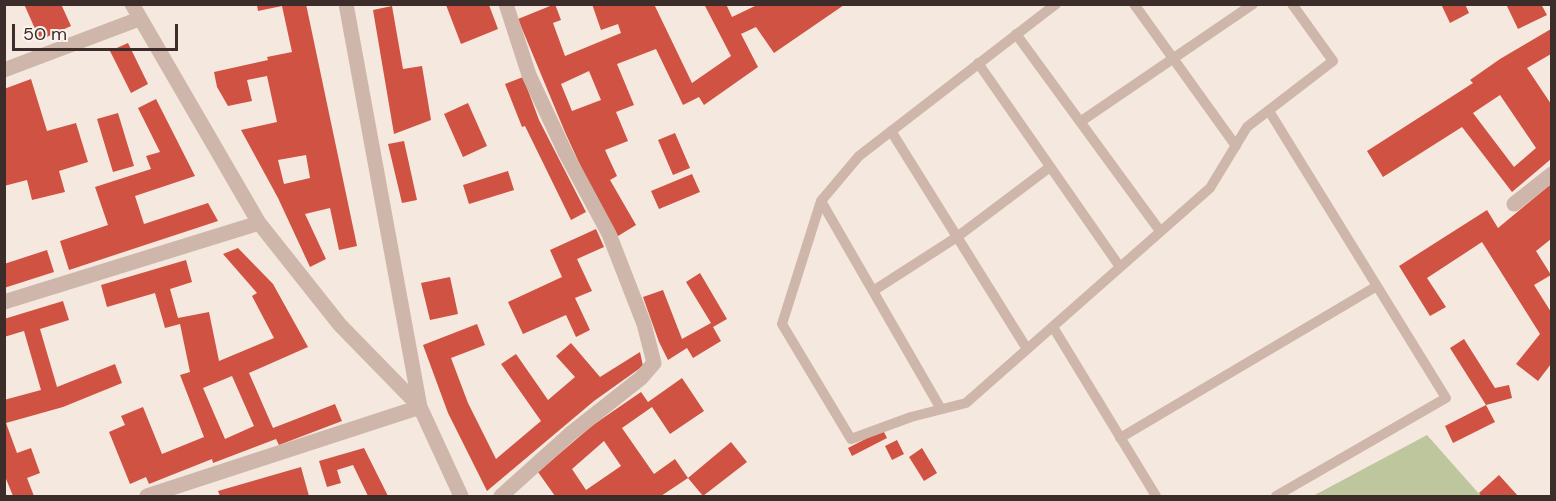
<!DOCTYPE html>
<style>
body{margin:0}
#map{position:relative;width:1556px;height:501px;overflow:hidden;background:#f5e8df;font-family:"DM Sans",sans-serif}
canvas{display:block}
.frame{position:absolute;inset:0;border:6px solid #3c2d2a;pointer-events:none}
.scale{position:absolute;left:12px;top:24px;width:166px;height:27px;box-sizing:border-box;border:3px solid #3c2d2a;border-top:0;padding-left:8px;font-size:18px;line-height:21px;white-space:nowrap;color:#3c2d2a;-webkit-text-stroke:4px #fcf3ed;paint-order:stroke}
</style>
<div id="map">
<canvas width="1556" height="501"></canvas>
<div class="frame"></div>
<div class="scale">50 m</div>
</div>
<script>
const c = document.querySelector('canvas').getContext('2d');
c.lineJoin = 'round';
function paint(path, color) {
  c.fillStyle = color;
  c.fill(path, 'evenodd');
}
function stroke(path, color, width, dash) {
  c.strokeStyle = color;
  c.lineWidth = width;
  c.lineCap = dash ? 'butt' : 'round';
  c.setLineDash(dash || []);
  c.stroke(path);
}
paint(new Path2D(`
 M1427,435L1481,496H1313Z`), '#bec69d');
paint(new Path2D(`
 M24,4H61L71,26L40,40Z
 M306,4L357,246L339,250L330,208L305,214L326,259L310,267L278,198L241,130L277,122L267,76L247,80L252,101L228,106L217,87L214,72L268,60L267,57L292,52L282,6L258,11L257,5ZM306,155L310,178L284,184L278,160Z
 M555,4L561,20L553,23L565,56L621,33L618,24L601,30L592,4H654L692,83L731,56L704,4H726L732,17L757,5H844L774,53L756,27L741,34L758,67L704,105L699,97L683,105L656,49L617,64L634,105L616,112L628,141L605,150L617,176L610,180L636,225L618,236L591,189L565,132L518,19ZM589,71L601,100L572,111L561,84Z
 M1441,4H1465L1469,13L1450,23Z
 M1506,4H1541L1547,15L1518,29Z
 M446,5H489L498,29L461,44Z
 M392,6L403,69L422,66L431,120L394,134L373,10Z
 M1551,29V54L1527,68L1551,104V159L1512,192L1462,127L1383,177L1367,151L1473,83L1470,80L1500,59ZM1500,95L1536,148L1514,167L1473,113Z
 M128,43L148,84L131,93L110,51Z
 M523,77L539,120L586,212L571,220L525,126L522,127L505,84Z
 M31,79L47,131L76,123L88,162L59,171L65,192L32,200L27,180L4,186V89Z
 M156,99L195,176L135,196L144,224L208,203L218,221L69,270L60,241L108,225L95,187L151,169L146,156L160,152L138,108Z
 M468,103L487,146L463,157L444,114Z
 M118,113L134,166L113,172L97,119Z
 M675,133L690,168L673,175L658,140Z
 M404,141L417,200L402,203L388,144Z
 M508,171L514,190L469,204L463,185Z
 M692,174L700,192L659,209L651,191Z
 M1551,184V239L1536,251L1551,275L1534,285L1551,312V364L1538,381L1516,364L1540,334L1482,242L1427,278L1446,307L1430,316L1399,266L1487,210L1498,228Z
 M596,229L604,247L577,259L592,291L575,298L590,330L576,337L566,315L523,334L508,302L562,277L550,250Z
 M238,248L273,284L308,347L249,373L273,428L335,404L342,421L279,445L276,439L213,463L212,459L149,484L146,477L130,484L109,432L125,425L121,416L143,407L162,454L204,437L180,375L190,372L180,324L165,328L155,293L107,307L101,285L186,260L192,282L170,289L178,318L209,312L219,361L274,338L252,296L257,293L223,254ZM232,376L254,426L225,439L203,388Z
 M47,250L54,272L4,288V264Z
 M700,273L727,319L713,327L721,341L693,358L687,348L668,360L659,342L643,297L663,290L682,339L711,323L686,282Z
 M450,277L458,314L430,320L421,283Z
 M63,301L69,320L40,329L57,387L115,364L122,383L63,407L6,423L17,453L31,448L40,473L27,478L34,496H13L4,474V400L41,390L24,331L4,337V319Z
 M477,324L485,345L451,358L468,403L496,459L541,421L501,364L516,354L548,400L575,377L556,356L571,343L600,377L640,352L643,366L594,401L487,491L448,413L423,345Z
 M1464,339L1495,388L1509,385L1512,398L1486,405L1495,422L1453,443L1445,426L1486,405L1450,348Z
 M682,378L704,411L670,434L652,407L622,428L654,474L675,459L688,478L661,496H555L538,472L593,425L641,392L648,402ZM604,441L621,466L586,490L572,469Z
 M883,430L887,438L852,456L848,448Z
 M897,440L904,454L892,460L885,446Z
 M731,442L747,462L703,496L688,478Z
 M364,448L388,496H368L353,465L337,470L341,483L327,487L319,461Z
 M922,448L937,473L924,481L909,457Z
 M301,467L309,496H220L218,491Z
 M1499,475L1518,496H1481L1479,493Z`), '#d05242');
stroke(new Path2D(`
 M1056,4L859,156L821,201L782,324L851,439L911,417L966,403L1210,188L1247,127L1333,61L1292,4
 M1134,4L1236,146
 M1016,34L1160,231
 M978,63L1120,267
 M1269,111L1446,398L1276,496
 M1080,122L1253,4
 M891,131L1027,349
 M821,201L941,409
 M873,291L957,237L1050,167
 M1053,327L1156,496
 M1120,438L1377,286`), '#cfb6aa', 10);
stroke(new Path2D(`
 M132,4L259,223L340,325L420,407L147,496
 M346,4L420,407L461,496
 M4,70L139,19
 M1514,204L1552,174
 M4,302L259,223
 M501,496L570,434L641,378L654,363L644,324L609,234L566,154L529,75L506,4`), '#cfb6aa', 15);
</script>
